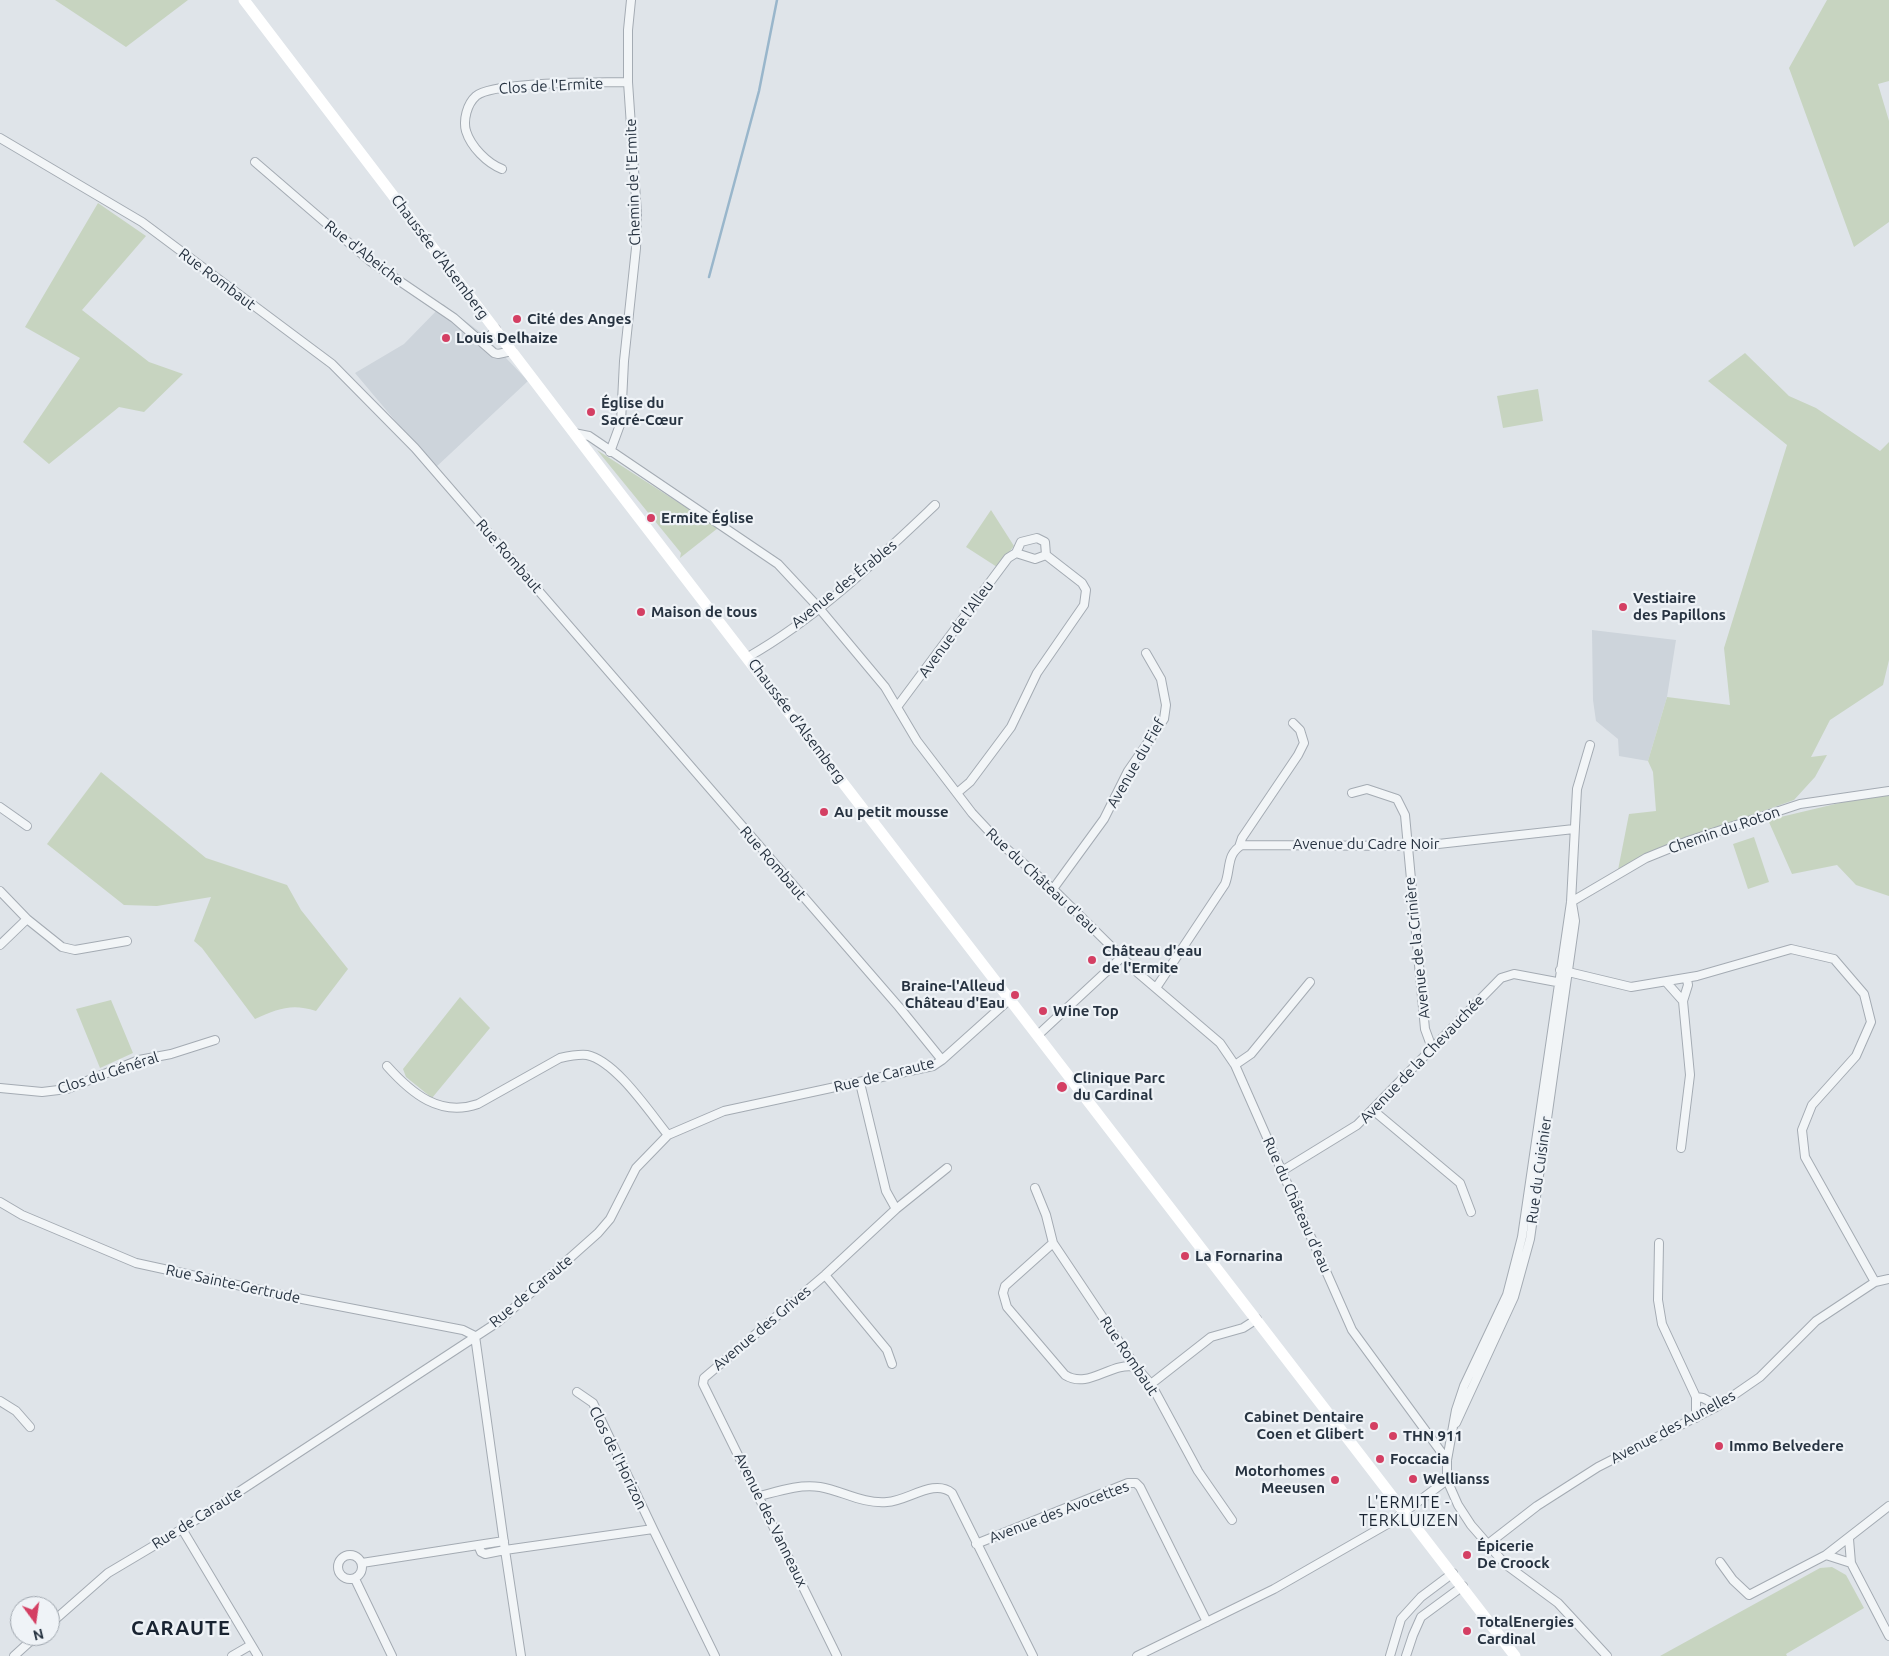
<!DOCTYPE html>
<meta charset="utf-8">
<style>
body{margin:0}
#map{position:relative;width:1889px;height:1656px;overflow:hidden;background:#dfe4e9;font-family:Ubuntu,sans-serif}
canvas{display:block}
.north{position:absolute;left:10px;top:1596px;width:50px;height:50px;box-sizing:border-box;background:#eff3f7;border:1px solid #9fa6ae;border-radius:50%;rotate:166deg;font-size:14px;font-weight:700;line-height:20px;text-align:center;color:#273341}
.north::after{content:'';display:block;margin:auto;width:18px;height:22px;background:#d43f63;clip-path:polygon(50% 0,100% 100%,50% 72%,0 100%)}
</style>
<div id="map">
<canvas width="1889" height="1656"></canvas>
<div class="north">N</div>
</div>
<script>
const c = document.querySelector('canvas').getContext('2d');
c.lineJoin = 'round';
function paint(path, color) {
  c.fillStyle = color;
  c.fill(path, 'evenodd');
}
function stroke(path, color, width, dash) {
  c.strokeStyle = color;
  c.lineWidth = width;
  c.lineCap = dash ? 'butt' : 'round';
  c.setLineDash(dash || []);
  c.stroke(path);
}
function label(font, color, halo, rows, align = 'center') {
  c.font = font + ' Ubuntu,sans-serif';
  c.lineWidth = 4.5;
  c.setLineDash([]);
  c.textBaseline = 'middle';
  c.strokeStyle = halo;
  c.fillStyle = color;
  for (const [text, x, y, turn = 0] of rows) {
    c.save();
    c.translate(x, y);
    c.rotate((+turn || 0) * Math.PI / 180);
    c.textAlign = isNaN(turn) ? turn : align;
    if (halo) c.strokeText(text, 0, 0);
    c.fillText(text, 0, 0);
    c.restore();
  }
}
paint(new Path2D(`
 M443,304L484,335L528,381L435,468L355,373L404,344Z
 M1592,630L1676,640L1667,697L1648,761L1619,756L1618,739L1596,721L1593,700Z`), '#cdd4db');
paint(new Path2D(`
 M55,0H188L126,47Z
 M1827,0H1889V81L1878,84L1889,121V222L1854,247L1789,68Z
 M98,203L146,236L82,310L149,362L183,374L144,412L119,407L49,464L23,442L80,358L25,327Z
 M1745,353L1789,396L1816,408L1880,451L1889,442V660L1883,685L1830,720L1811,757L1827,755L1815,777L1794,800L1679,841L1618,870L1629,814L1656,811L1653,772L1648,761L1667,697L1730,705L1724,648L1787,445L1708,381Z
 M1538,389L1543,421L1503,428L1497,396Z
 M597,450L718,528L680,558L681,553Z
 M991,510L1014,546L997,567L966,547Z
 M101,772L206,858L287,885L301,910L348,969L316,1011C291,1003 278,1009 255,1019L202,948L194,941L211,897L157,906L124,905L47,844Z
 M1889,795V896L1856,885L1837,865L1792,874L1768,820L1852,800Z
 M1754,837L1769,882L1748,889L1733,844Z
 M460,997L490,1028L432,1098L406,1077L403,1069Z
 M111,1000L133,1053L100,1068L76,1009Z
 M1832,1567L1846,1575L1864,1608L1786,1654L1787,1656H1660L1820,1568Z`), '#c7d4c0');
stroke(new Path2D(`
 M709,277L759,91L777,0`), '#99b6cb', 2.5);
const minor = new Path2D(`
 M0,138L142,222L332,364L415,448L899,1007L942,1060
 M255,162L370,261L454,318L494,353L498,354L512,351
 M502,169C487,163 471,147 466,131C463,120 467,104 476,96C494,81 600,83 628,82
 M476,338L490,336L496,329
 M574,433L589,436L778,564L819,608L885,687L917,741L972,813L1000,843L1053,889L1138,973L1220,1043L1235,1065L1352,1330L1447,1460
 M610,452L621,422L624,361L636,248L637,214L628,82V30L631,0
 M1016,553L1035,559L1046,555
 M748,657C817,618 878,559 935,505
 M897,707L1008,558L1016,553L1021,542L1037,538L1045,542L1046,555
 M1590,745L1577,789L1571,902L1522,1237L1507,1295L1464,1386L1456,1410L1447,1460V1480L1458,1505L1471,1525L1505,1564L1558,1603L1607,1656
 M957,793L970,782L1011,727L1037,673L1084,605L1086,590L1082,583L1046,555
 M1352,793L1367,789L1397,799L1405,815L1425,1029L1432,1048
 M0,807L27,826
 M1239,847L1242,838L1298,755L1304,743L1300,730L1293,723
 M1053,889L1104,819L1128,771L1164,719L1166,705L1161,679L1146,653
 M0,891L27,919L0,945
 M1571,902L1646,858L1688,841L1800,804L1889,791
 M27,919L62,947L75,950L127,941
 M1560,970L1631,987L1697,976L1791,949L1834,959L1864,994L1871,1022L1856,1056L1812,1105L1802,1130L1805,1157L1875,1282
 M1667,983L1683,1001
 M1156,988L1225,884C1231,869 1226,854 1242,845L1420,846L1574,829
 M1038,1035L1122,957
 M1235,1065L1251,1054L1310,982
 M387,1066C412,1094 440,1117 478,1104L560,1058C569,1056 578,1054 587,1055C616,1061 650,1113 668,1135
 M0,1088L42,1092L67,1089L139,1060L171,1054L215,1040
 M1374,1111L1460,1183L1471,1212
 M1681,1148L1690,1075L1683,1001L1688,985L1687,979
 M1282,1171L1357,1125L1501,978L1514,974L1562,983
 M1035,1188L1046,1215L1053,1243L1136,1367L1151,1384L1198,1471L1232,1520
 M0,1202L22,1215L136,1263L292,1297L463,1330L475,1336L505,1550L653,1529L715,1656
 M896,1209L947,1168
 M1053,1243L1005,1286L1003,1293L1007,1307L1065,1375C1089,1390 1111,1361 1136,1367
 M1659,1243L1658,1300L1662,1324L1696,1397V1418
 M825,1275L887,1350L892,1364
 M1151,1384L1211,1337L1243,1328L1257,1319
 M577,1392L593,1403L653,1529
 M1696,1397L1703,1398L1718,1406
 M0,1401L16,1411L30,1427
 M1456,1423L1514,1297L1530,1239L1575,921L1572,903
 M760,1496C779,1491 799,1484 820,1487C843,1491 862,1504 887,1502C908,1501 934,1478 952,1493L1033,1656
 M182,1529L258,1656
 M1849,1539L1851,1563L1889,1636
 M504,1541L478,1545L481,1552L485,1554L505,1550L521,1656
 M976,1544L1128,1483H1136L1140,1487L1207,1622
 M1488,1544L1537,1506L1598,1467L1718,1406L1760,1377L1816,1321L1875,1282L1889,1279
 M338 1567a12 12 0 1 1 24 0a12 12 0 1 1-24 0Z
 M1720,1562L1733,1580L1749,1595L1826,1555
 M362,1563L478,1545
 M1851,1563L1826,1555L1889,1506
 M355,1579L392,1656
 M50,1624L108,1573L182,1529L498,1322L598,1233L610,1219L636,1168L668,1135L724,1111L933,1066L942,1060L1010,999
 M14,1656L36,1636
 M232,1656L251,1645
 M837,1656L703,1384L704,1378L825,1275L896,1209L886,1191L860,1083
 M1137,1656L1274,1589L1391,1522L1447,1480
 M1390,1656L1401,1619L1421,1597L1453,1573
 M1406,1656L1413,1635L1421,1617L1463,1586`);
stroke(minor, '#a4abb3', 10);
stroke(minor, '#f2f5f7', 8);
stroke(new Path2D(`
 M244,0L606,475L1515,1656`), '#fff', 11);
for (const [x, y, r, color] of [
 [517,319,5,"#d43f63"],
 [446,338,5,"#d43f63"],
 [591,412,5,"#d43f63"],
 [651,518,5,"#d43f63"],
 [1623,607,5,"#d43f63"],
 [641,612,5,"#d43f63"],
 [824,812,5,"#d43f63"],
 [1092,960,5,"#d43f63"],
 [1015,995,5,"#d43f63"],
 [1043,1011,5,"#d43f63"],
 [1062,1087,6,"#d43f63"],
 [1185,1256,5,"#d43f63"],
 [1374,1426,5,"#d43f63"],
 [1393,1436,5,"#d43f63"],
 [1719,1446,5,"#d43f63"],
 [1380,1459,5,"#d43f63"],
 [1413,1479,5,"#d43f63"],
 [1335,1480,5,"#d43f63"],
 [1467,1555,5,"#d43f63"],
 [1467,1631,5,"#d43f63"]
]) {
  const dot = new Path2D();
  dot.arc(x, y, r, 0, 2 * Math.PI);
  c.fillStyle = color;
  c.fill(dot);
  stroke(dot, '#eff3f7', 2);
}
label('15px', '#273341', '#eff3f7', [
 ["Clos de l'Ermite",551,86,-3],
 ["Chemin de l'Ermite",633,182,-92],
 ["Rue d'Abeiche",364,253,38],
 ["Chaussée d'Alsemberg",440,257,53],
 ["Rue Rombaut",217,279,37],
 ["Rue Rombaut",509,556,49],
 ["Avenue des Érables",844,584,-39],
 ["Avenue de l'Alleu",956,629,-54],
 ["Chaussée d'Alsemberg",797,721,53],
 ["Avenue du Fief",1136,763,-60],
 ["Chemin du Roton",1724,830,-19],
 ["Avenue du Cadre Noir",1366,844],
 ["Rue Rombaut",773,863,49],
 ["Rue du Château d'eau",1042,881,43],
 ["Avenue de la Crinière",1417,948,-96],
 ["Avenue de la Chevauchée",1422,1059,-46],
 ["Clos du Général",108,1073,-18],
 ["Rue de Caraute",884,1075,-14],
 ["Rue du Cuisinier",1539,1170,-82],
 ["Rue du Château d'eau",1297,1205,66],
 ["Rue Sainte-Gertrude",233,1284,12],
 ["Rue de Caraute",531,1291,-40],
 ["Avenue des Grives",762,1328,-40],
 ["Rue Rombaut",1129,1356,56],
 ["Avenue des Aunelles",1673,1427,-28],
 ["Clos de l'Horizon",618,1458,64],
 ["Avenue des Avocettes",1059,1512,-21],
 ["Rue de Caraute",197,1518,-32],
 ["Avenue des Vanneaux",771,1520,64]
]);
label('bold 15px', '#273341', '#eff3f7', [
 ["Cité des Anges",527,319],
 ["Louis Delhaize",456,338],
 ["Église du",601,403],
 ["Sacré-Cœur",601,420],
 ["Ermite Église",661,518],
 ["Vestiaire",1633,598],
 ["des Papillons",1633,615],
 ["Maison de tous",651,612],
 ["Au petit mousse",834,812],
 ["Château d'eau",1102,951],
 ["de l'Ermite",1102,968],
 ["Braine-l'Alleud",1005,986,"right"],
 ["Château d'Eau",1005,1003,"right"],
 ["Wine Top",1053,1011],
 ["Clinique Parc",1073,1078],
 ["du Cardinal",1073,1095],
 ["La Fornarina",1195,1256],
 ["Cabinet Dentaire",1364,1417,"right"],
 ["Coen et Glibert",1364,1434,"right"],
 ["THN 911",1403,1436],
 ["Immo Belvedere",1729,1446],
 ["Foccacia",1390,1459],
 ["Motorhomes",1325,1471,"right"],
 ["Meeusen",1325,1488,"right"],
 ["Wellianss",1423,1479],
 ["Épicerie",1477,1546],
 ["De Croock",1477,1563],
 ["TotalEnergies",1477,1622],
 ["Cardinal",1477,1639]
], 'left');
c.letterSpacing = '1px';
label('16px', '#1a2432', '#eff3f7', [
 ["L'ERMITE -",1409,1503],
 ["TERKLUIZEN",1409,1521]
]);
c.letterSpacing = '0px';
c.letterSpacing = '1px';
label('bold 20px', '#1a2432', '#eff3f7', [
 ["CARAUTE",181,1628]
]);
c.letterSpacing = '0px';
</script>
